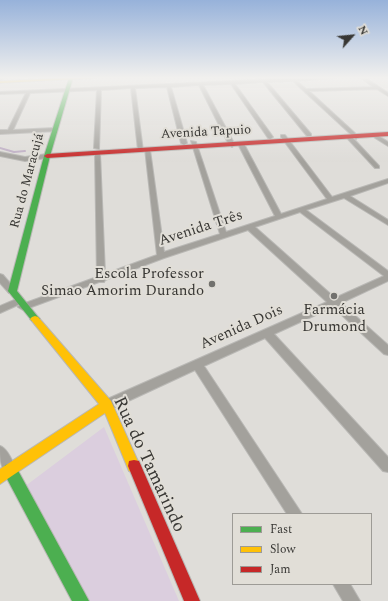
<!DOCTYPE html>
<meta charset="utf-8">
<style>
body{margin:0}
#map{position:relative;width:388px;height:601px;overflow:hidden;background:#dfddd9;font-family:Spectral,serif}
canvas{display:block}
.legend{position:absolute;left:232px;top:513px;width:140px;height:72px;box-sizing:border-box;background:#e1ded7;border:1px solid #9d9b96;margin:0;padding:5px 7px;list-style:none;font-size:12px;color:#383734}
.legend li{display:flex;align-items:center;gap:8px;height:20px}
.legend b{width:20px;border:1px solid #9d9b96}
.north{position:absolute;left:332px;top:16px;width:40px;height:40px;-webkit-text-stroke:3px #e1ded7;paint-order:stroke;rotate:63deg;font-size:11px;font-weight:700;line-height:16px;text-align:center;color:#383734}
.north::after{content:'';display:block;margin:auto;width:14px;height:18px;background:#383734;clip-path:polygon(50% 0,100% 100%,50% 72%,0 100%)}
</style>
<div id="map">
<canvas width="388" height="601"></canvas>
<ul class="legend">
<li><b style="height:5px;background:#4caf50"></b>Fast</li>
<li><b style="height:5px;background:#ffc107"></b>Slow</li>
<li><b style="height:5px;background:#c62828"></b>Jam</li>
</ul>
<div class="north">N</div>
</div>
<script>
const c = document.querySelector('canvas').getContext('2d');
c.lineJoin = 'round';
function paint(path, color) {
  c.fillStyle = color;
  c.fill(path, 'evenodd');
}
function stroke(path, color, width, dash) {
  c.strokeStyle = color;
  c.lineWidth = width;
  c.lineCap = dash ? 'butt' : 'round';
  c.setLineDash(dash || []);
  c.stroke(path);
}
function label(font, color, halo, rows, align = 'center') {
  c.font = font + ' Spectral,serif';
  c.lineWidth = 4;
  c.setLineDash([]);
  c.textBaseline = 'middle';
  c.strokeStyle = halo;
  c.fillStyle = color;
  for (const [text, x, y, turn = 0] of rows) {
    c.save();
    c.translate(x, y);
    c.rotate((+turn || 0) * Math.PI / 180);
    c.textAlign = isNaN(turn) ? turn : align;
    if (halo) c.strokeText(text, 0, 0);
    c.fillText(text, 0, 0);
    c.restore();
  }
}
paint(new Path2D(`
 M104,427L179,601H89L24,487Z`), '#dbcede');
stroke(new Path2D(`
 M0,148L14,152L25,151`), '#beaec4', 2);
const street = new Path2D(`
 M0,78H4L0,82Z
 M290,78H337L297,81L306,89L373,87L361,78H366L388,93V96L377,89L309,91L358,136L359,137L356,139L293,81L267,82L311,134V136H307L263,82L235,84L273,137L270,139L268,138L231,84L203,85L235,145L232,147L229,145L199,85L171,87L187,143L184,145L181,143L167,87L135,88L143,151L138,150L131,88L101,90L99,149L94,148L97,90L30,93L13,130L55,128L57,129V131L0,134V130H8L26,93L0,94V92Z
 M374,133L388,142V146L372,136L371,135Z
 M281,135H285L332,197L388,179V183L350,196L388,220V225L344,198L306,210L388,271V281L341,303L388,345V355L384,354L333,307L274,334L388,457V472L383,471L265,338L204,366L302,514H287L195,370L111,409L107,410L103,409L101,405L103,401L327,302L248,230L164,258L105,280L104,282H99L26,309L23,310L18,307L20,305L97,277L95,152L100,153L105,274L157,255L145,149L150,150L164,252L220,234L191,141L196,142L226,232L275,216L238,144L239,143L244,144L281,214L327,199L281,137ZM300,212L384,276L335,298L255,227Z
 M347,136H351L379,166V168H375L347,138Z
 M0,152L25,157L47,154L50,156L47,158L25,161L0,156Z
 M0,274L3,275L15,289L16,291L15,293H9L0,283Z
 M19,298L22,299L24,301L22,303L0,313V306Z
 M0,446C8,449 13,462 16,470L15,475L10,476C0,471 0,457 0,446Z
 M333,584H350L360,601H343Z`);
const fast = new Path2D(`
 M69,78H73L50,156L17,291L38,317L40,319L38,321H32L8,291L44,156Z
 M10,464L15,465L89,601H72L5,475L4,470L5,465Z`);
const slow = new Path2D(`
 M64,78H97L0,83V81Z
 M35,316L38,317L111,401L140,466L139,471L134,472L129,471L105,413L0,484V469L99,404L32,321L30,319L32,317Z`);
const jam = new Path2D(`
 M388,132V136L47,158L44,156L47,154Z
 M134,460L139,461L200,601H184L128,466L129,461Z`);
stroke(street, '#b9b8b5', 2);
stroke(fast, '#b9b8b5', 2);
stroke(slow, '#b9b8b5', 2);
stroke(jam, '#b9b8b5', 2);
paint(street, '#a3a19c');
paint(fast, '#4caf50');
paint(slow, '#ffc107');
paint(jam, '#c62828');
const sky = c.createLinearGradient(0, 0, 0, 162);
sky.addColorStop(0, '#97b2da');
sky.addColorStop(0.48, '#f1f0ee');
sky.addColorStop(1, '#f1f0ee00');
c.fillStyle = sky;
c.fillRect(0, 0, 388, 162);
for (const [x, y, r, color] of [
 [212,284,4,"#72716e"],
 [334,296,4,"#72716e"]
]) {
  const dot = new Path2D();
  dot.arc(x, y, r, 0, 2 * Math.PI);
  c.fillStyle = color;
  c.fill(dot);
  stroke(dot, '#e1ded7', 1.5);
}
label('13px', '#383734', '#e1ded7', [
 ["Avenida Tapuio",206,133,-3],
 ["Rua do Maracujá",28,181,-75]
]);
label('15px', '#383734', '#e1ded7', [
 ["Avenida Três",201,229,-18],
 ["Avenida Dois",242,328,-24]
]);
label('15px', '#383734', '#e1ded7', [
 ["Escola Professor",204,275],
 ["Simao Amorim Durando",204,292],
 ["Farmácia",334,311,"center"],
 ["Drumond",334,328,"center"]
], 'right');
label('18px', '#383734', '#e1ded7', [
 ["Rua do Tamarindo",148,465,65]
]);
</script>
